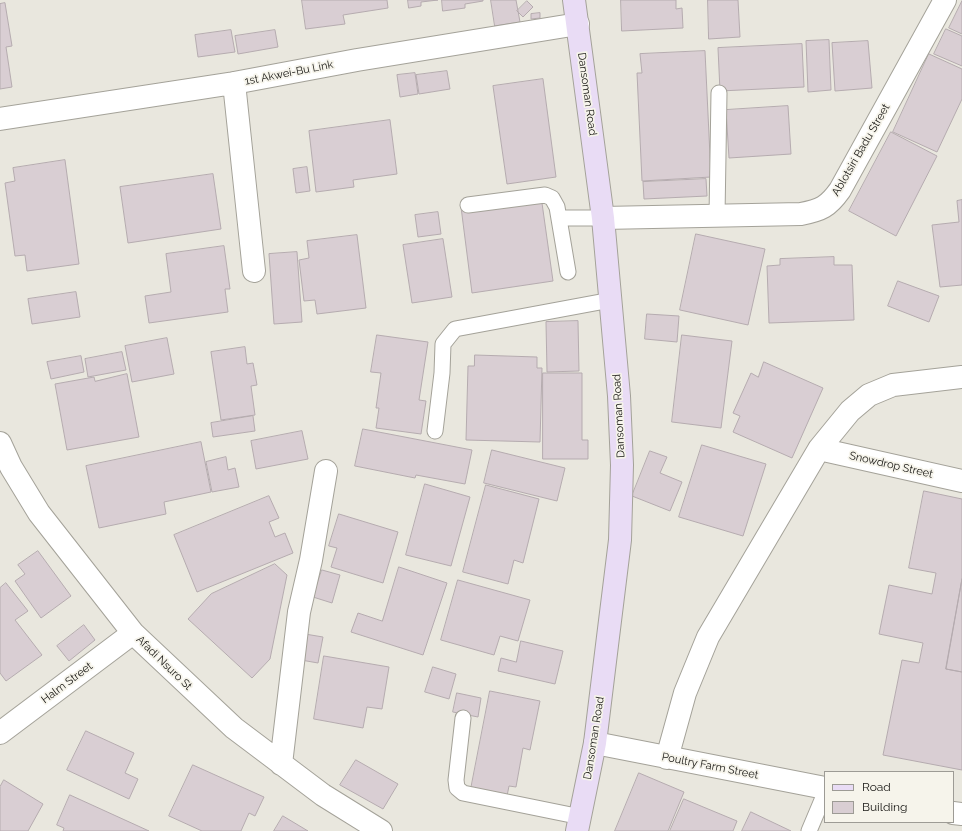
<!DOCTYPE html>
<style>
body{margin:0}
#map{position:relative;width:962px;height:831px;overflow:hidden;background:#e9e7de;font-family:Raleway,sans-serif}
canvas{display:block}
.legend{position:absolute;left:824px;top:771px;width:130px;height:52px;box-sizing:border-box;background:#f6f4eb;border:1px solid #9d9b95;margin:0;padding:5px 7px;list-style:none;font-size:12px;color:#171613}
.legend li{display:flex;align-items:center;gap:8px;height:20px}
.legend b{width:20px;border:1px solid #9d9b95}
</style>
<div id="map">
<canvas width="962" height="831"></canvas>
<ul class="legend">
<li><b style="height:5px;background:#e9dcf5"></b>Road</li>
<li><b style="height:11px;background:#d9ced3"></b>Building</li>
</ul>
</div>
<script>
const c = document.querySelector('canvas').getContext('2d');
c.lineJoin = 'round';
function paint(path, color) {
  c.fillStyle = color;
  c.fill(path, 'evenodd');
}
function stroke(path, color, width, dash) {
  c.strokeStyle = color;
  c.lineWidth = width;
  c.lineCap = dash ? 'butt' : 'round';
  c.setLineDash(dash || []);
  c.stroke(path);
}
function label(font, color, halo, rows, align = 'center') {
  c.font = font + ' Raleway,sans-serif';
  c.lineWidth = 3.5;
  c.setLineDash([]);
  c.textBaseline = 'middle';
  c.strokeStyle = halo;
  c.fillStyle = color;
  for (const [text, x, y, turn = 0] of rows) {
    c.save();
    c.translate(x, y);
    c.rotate((+turn || 0) * Math.PI / 180);
    c.textAlign = isNaN(turn) ? turn : align;
    if (halo) c.strokeText(text, 0, 0);
    c.fillText(text, 0, 0);
    c.restore();
  }
}
const building = new Path2D(`
 M302,0H387L388,8L343,15L345,24L306,29Z
 M408,0H438L421,2V6L409,8Z
 M442,0H483V1L465,4V8L443,11Z
 M491,0H516L520,22L495,26Z
 M621,0H676V9L682,8L683,28L622,31Z
 M708,0H738L740,37L709,39Z
 M527,1L533,7L523,17L517,11Z
 M962,1V34L949,28Z
 M5,3L12,46L6,47L12,87L0,89V4Z
 M540,13V18L531,19V14Z
 M946,29L962,36V66L934,54Z
 M231,30L235,52L198,57L195,35Z
 M275,30L278,47L238,54L235,36Z
 M829,40L831,90L808,92L806,41Z
 M868,41L872,88L835,91L832,43Z
 M802,44L804,87L720,91L718,48Z
 M705,51L711,177L642,181L637,73H642L640,54Z
 M929,54L962,69V99L937,152L893,132Z
 M447,71L450,89L419,94L416,75Z
 M415,73L418,94L400,97L397,75Z
 M543,79L556,177L507,184L493,86Z
 M788,106L791,154L729,158L726,110Z
 M390,120L397,174L353,180L354,187L316,192L309,131Z
 M891,132L937,156L896,236L849,211Z
 M65,160L79,264L27,271L25,255L15,256L5,183L15,181L13,168Z
 M307,167L310,191L296,193L293,169Z
 M213,174L221,229L128,243L120,187Z
 M706,179L707,196L644,199L643,182Z
 M541,196L553,281L472,293L461,207Z
 M962,200V285L940,287L932,225L959,222L957,201Z
 M438,212L441,234L418,237L415,215Z
 M696,234L765,249L748,325L680,310Z
 M357,235L366,308L317,314L315,300L304,301L299,260L309,258L307,241Z
 M443,239L452,297L412,303L403,245Z
 M224,246L230,289H225L228,312L149,323L145,296L171,292L166,254Z
 M297,252L302,322L274,324L269,254Z
 M834,257V265H852L854,320L769,323L767,266L780,265V259Z
 M898,281L939,296L929,322L888,306Z
 M76,292L80,317L32,324L28,299Z
 M647,314L679,316L677,342L645,339Z
 M578,321L579,371L547,372L546,322Z
 M377,335L428,342L419,400L426,401L421,434L376,428L379,408H376L381,373L371,372Z
 M682,335L732,341L721,428L672,422Z
 M167,338L174,374L132,382L125,346Z
 M245,347L247,364L253,363L257,385L251,386L255,415L221,420L211,352Z
 M122,352L126,370L88,377L85,359Z
 M475,355L537,357V368H542L540,442L466,440L468,366H474Z
 M81,356L84,372L51,379L47,362Z
 M764,362L823,388L792,458L733,432L740,416L733,413L751,373L758,377Z
 M543,373H582V440H588V459H543Z
 M127,374L139,437L67,450L55,384L94,377L95,381Z
 M253,416L255,431L213,437L211,423Z
 M363,429L472,450L465,484L416,475L415,478L355,466Z
 M302,431L308,459L256,469L251,441Z
 M201,442L211,492L164,502L166,514L99,528L86,466Z
 M702,445L766,464L743,536L679,517Z
 M492,450L565,468L557,501L484,483Z
 M650,451L667,457L660,473L682,482L670,511L632,496Z
 M226,457L228,470L235,468L239,487L212,492L206,462Z
 M425,484L470,497L451,566L406,555Z
 M486,485L539,499L523,563L514,560L508,584L463,572Z
 M924,491L962,499V579L946,669L962,672V770L883,755L902,660L919,663L923,643L879,634L889,585L932,594L936,573L909,568Z
 M269,496L279,518L269,522L275,537L285,533L293,553L197,592L174,535Z
 M339,514L398,532L383,583L331,567L337,548L329,546Z
 M38,551L71,596L41,618L15,581L25,574L18,565Z
 M275,564L287,575L270,659L252,678L188,619L211,594Z
 M399,567L447,583L423,655L351,632L358,613L382,621Z
 M322,570L340,575L332,603L313,597Z
 M962,579V672L946,669Z
 M458,580L530,600L518,641L500,636L494,655L441,640Z
 M6,583L28,611L15,620L42,655L6,681L0,673V588Z
 M84,625L95,640L69,661L57,646Z
 M305,634L323,637L318,663L301,660Z
 M521,641L563,651L555,684L498,671L501,658L516,662Z
 M324,656L389,667L382,709L367,707L363,728L314,719Z
 M433,667L456,674L449,699L425,692Z
 M490,691L540,701L530,750L523,748L516,787L509,786L507,796L471,789Z
 M457,693L481,698L478,717L453,712Z
 M86,731L134,753L125,773L138,779L129,799L67,770Z
 M356,760L398,784L383,809L340,785Z
 M193,765L264,797L255,816L249,813L241,831H202L169,816Z
 M639,773L684,792L668,831H615Z
 M4,780L43,804L28,831H0V787Z
 M70,795L149,831H63L64,828L57,825Z
 M684,799L737,821L733,831H670Z
 M751,812L791,831H742Z
 M283,816L308,831H274Z`);
paint(building, '#d9ced3');
stroke(building, '#b5abaf', 1);
const service = new Path2D(`
 M468,205L545,195L552,198L557,207L568,272
 M717,216L719,93
 M559,218H603
 M435,431L442,373L443,344L455,329L611,300
 M463,718L456,780L457,788L463,793L581,817
 M809,831L825,793`);
const minor = new Path2D(`
 M234,83L254,271
 M0,119L234,83L357,60L578,24
 M603,218L801,214C821,210 828,207 840,190L945,0
 M0,443L11,467L39,513L133,633L234,728L323,795L381,831
 M819,449L962,481
 M0,733L133,633
 M595,743L825,788
 M667,758L685,693L708,637L819,449L850,411L869,395L893,385L962,377
 M281,764L299,612L311,560L326,471
 M953,813L962,814`);
const secondary = new Path2D(`
 M574,0L603,218L619,396L622,465L620,540L608,637L595,743L577,831`);
stroke(service, '#a4a299', 17);
stroke(minor, '#a4a299', 24);
stroke(secondary, '#a4a299', 24);
stroke(service, '#fff', 15);
stroke(minor, '#fff', 22);
stroke(secondary, '#e9dcf5', 22);
label('11px', '#171613', '#f6f4eb', [
 ["1st Akwei-Bu Link",289,73,-11],
 ["Dansoman Road",587,94,82],
 ["Ablotsiri Badu Street",861,150,-60],
 ["Dansoman Road",619,416,-93],
 ["Snowdrop Street",891,465,13],
 ["Afadi Nsuro St",164,663,44],
 ["Halm Street",67,683,-37],
 ["Dansoman Road",594,738,-81],
 ["Poultry Farm Street",710,766,11]
]);
</script>
